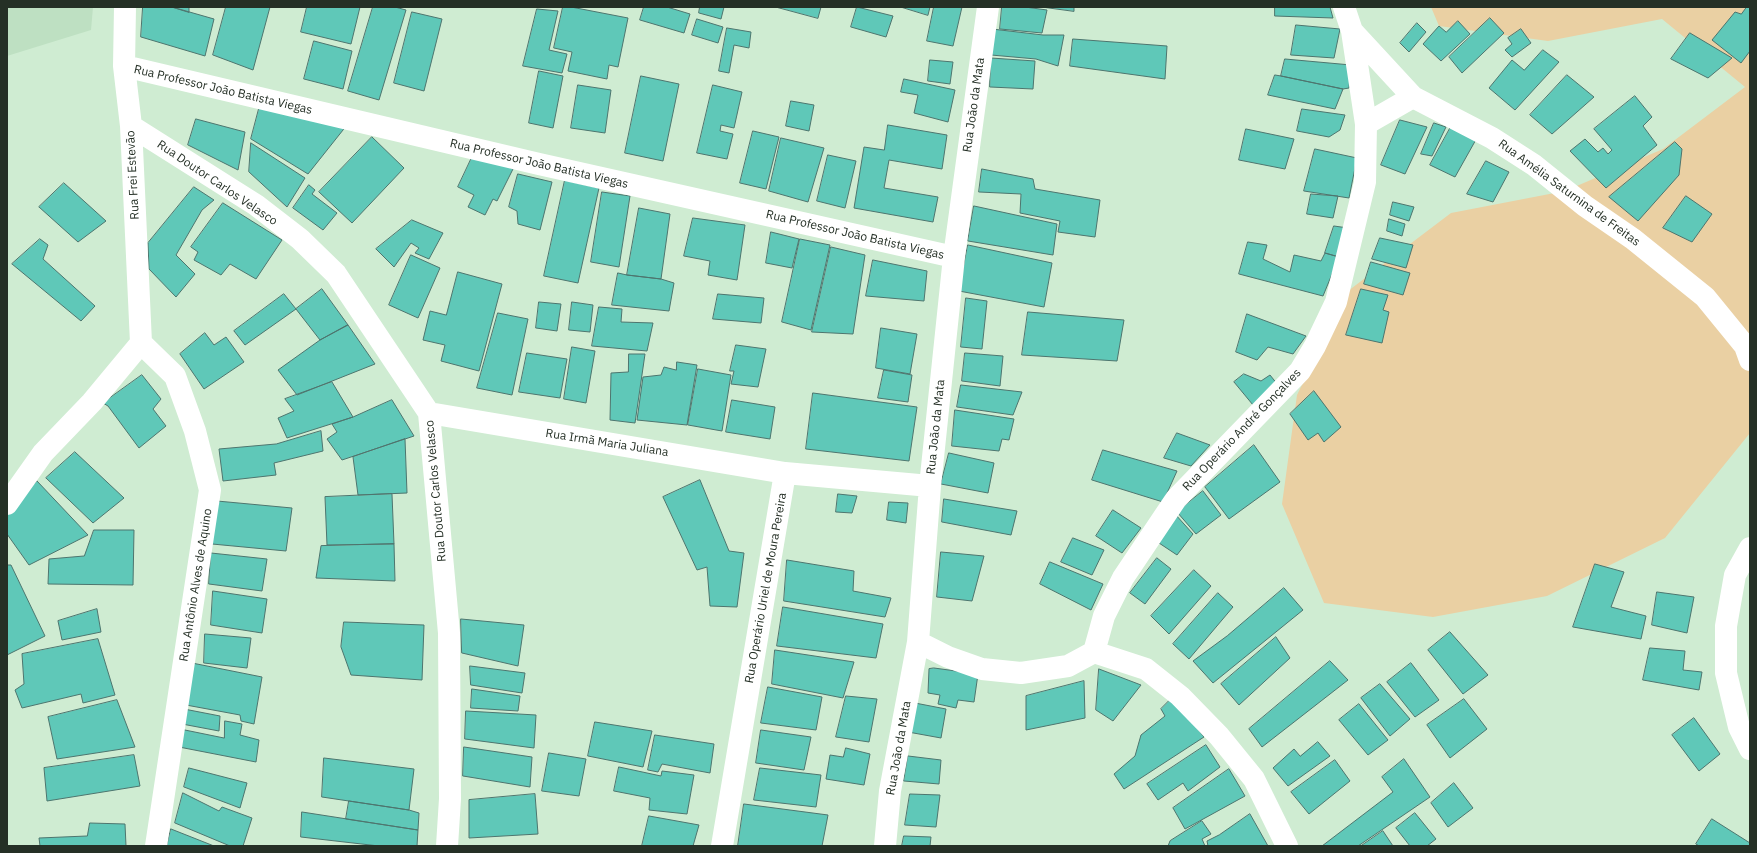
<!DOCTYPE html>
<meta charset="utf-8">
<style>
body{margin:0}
#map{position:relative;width:1757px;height:853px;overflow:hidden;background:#cfecd2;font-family:"IBM Plex Sans",sans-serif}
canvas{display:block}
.frame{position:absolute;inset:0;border:8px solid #253026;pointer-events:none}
</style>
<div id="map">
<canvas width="1757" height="853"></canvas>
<div class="frame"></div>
</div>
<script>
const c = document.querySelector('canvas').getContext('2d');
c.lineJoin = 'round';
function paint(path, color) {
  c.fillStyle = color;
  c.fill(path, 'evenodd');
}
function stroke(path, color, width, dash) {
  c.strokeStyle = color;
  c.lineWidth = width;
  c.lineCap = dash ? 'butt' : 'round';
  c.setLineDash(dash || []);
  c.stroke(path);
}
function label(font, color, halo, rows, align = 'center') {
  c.font = font + ' "IBM Plex Sans",sans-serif';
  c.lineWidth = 3;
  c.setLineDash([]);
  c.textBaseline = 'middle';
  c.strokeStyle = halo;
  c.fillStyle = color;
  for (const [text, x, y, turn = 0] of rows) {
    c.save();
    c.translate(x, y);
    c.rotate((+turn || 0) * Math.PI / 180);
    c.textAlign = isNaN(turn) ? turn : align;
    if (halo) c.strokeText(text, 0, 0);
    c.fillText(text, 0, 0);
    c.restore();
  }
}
paint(new Path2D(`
 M7,7H93L91,30L7,56Z`), '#bee0c2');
paint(new Path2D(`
 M1431,7H1750V433L1665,538L1547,596L1433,617L1324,603L1282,504L1297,395L1348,291L1451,213L1565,191L1663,149L1745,87L1662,19L1548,41L1439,26Z`), '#ead0a3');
const building = new Path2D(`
 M143,7H172L214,19L205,56L141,37Z
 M172,7H189V12Z
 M226,7H270L253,70L213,55Z
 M307,7H360L351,44L301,32Z
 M373,7H395L406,10L379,100L348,91Z
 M563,7H571L628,18L618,67L609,65L607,79L568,71L572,52L554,48Z
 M644,7H667L690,14L684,33L640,20Z
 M700,7H724L721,19L699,13Z
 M776,7H821L818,18Z
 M857,7L893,16L886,37L851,27Z
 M901,7H930L928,15Z
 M934,7H962L953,46L927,41Z
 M1002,7H1025L1047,10L1042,33L1000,29Z
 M1042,7H1074V11Z
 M1275,7H1330L1333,18L1275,16Z
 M1747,7L1750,8V51L1741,63L1712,40L1735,12L1741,14Z
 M537,9L558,11L549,50L567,54L562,73L523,66Z
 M412,12L442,19L424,91L394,83Z
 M1490,18L1504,33L1462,73L1449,57Z
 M697,19L723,27L718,43L692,35Z
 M1458,21L1470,34L1441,61L1423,44L1439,26L1446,32Z
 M1417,23L1426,32L1409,52L1400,43Z
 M1296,25L1340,29L1334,58L1291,55Z
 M727,28L751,32L749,48L734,45L729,73L719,71Z
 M992,29L1043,35H1064L1058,66L1036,59L991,55Z
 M1521,29L1531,43L1512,57L1505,50L1512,44L1508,38Z
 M1690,33L1732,58L1708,78L1671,59Z
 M1073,39L1167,46L1165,79L1070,66Z
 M314,41L352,51L343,89L304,79Z
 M1543,50L1559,62L1515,110L1489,88L1512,60L1524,70Z
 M991,58L1035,61L1033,89L990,87Z
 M1285,59L1351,65L1349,88L1343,89L1281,76Z
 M930,60L953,62L950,84L928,81Z
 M539,71L563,76L553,128L529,123Z
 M1275,75L1281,76L1343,89L1335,109L1268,95Z
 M1567,75L1594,97L1552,134L1530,115Z
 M641,76L679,84L663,161L625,153Z
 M904,79L955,90L948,122L914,113L918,95L901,92Z
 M578,85L611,90L605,133L571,128Z
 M713,85L742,92L734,128L721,125L720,131L733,134L727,159L697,153Z
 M1635,96L1652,117L1643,126L1657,145L1606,188L1570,151L1585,139L1598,152L1603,148L1608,154L1612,150L1594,129Z
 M791,101L814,105L809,131L786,126Z
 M260,105L347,125L308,174L251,139Z
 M1302,109L1345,115L1340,130L1329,137L1297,131Z
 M196,119L245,132L238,170L188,145Z
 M1400,120L1427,127L1405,174L1381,165Z
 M1434,123L1446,127L1432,156L1421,154Z
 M1453,123L1478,136L1455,177L1430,165Z
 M888,125L947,135L942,169L889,160L884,188L938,197L933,222L854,208L864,147L884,150Z
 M1246,129L1294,139L1285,169L1239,160Z
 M753,131L779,137L766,189L740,183Z
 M372,137L404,168L352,223L319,192Z
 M781,138L824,148L808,202L769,191Z
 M1675,142L1682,149L1679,175L1638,221L1609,197Z
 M251,143L305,178L287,207L249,172Z
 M1315,149L1357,158L1349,198L1304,191Z
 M475,151L513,169L497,201L493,199L485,215L468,207L474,195L458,187Z
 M828,155L856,161L845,208L817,201Z
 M1486,161L1509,172L1493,202L1467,194Z
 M982,169L1033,179L1035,189L1100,200L1095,237L1058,232L1060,221L1020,213L1021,194L979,192Z
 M518,174L552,182L540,230L518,224L517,211L509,207Z
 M565,180L599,188L578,283L544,276Z
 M64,183L106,221L78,242L39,207Z
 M309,185L315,190L312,194L337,213L323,230L293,208Z
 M194,187L214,200L202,210L176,255L195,274L176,297L149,269L148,243Z
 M602,192L630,196L619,267L591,262Z
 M1311,194L1338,196L1333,218L1307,214Z
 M1686,196L1712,214L1692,242L1663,228Z
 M1393,202L1414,207L1409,221L1390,215Z
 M223,203L282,240L256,279L230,264L221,275L194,260L198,252L191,247Z
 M974,206L1057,224L1053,255L968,241Z
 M639,208L670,214L661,279L627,275Z
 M693,218L745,225L737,280L708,275L710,261L684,256Z
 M1389,219L1405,224L1402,236L1387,231Z
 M412,220L443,233L429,259L415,253L419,248L411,243L394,267L376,249Z
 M1334,226L1348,228L1339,257L1325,253Z
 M771,232L799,239L792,268L766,263Z
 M1380,238L1413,245L1406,268L1372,259Z
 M40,239L48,245L43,259L95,306L81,321L12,264Z
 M800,239L830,245L811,330L782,322Z
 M1248,242L1267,245L1263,259L1290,272L1294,255L1321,261L1325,253L1339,257L1323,296L1239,274Z
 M968,245L1052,263L1044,307L959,291Z
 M831,247L865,255L853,334L812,332Z
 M411,255L440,268L418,318L389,305Z
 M873,260L927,271L924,301L866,296Z
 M1371,262L1410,273L1403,295L1364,284Z
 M458,272L502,284L479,371L441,361L445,345L423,340L430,311L446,315Z
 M618,273L627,275L661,279L674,283L669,311L612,305Z
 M322,289L348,325L320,340L296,309Z
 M1361,289L1388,295L1383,310L1389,312L1382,343L1346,335Z
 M284,294L296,309L245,345L234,331Z
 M718,294L764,298L761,323L713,319Z
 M966,298L987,301L982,349L961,347Z
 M539,302L561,304L557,331L536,328Z
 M572,302L593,305L590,332L569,330Z
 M599,307L622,309L621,322L653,323L647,351L592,346Z
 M1028,312L1124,320L1117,361L1022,355Z
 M498,313L528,319L512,395L477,388Z
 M1247,314L1306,336L1293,354L1268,347L1257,360L1236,352Z
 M348,325L375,364L297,395L278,370L320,340Z
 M881,328L917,334L910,374L876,368Z
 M205,333L214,345L226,337L244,362L204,389L180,354Z
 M736,345L766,349L758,387L731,384L734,371H730Z
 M572,347L595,351L586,403L564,399Z
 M527,353L567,359L560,398L519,392Z
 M965,353L1003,356L1000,386L962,381Z
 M629,354H645L635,423L610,420L611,373L628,372Z
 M677,362L697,365L687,425L637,420L643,377L661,375L664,367L676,370Z
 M698,369L731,375L722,431L688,425Z
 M884,370L912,375L908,402L878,398Z
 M1244,374L1261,381L1270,375L1278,385L1253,405L1234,382Z
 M142,375L161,399L153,409L166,426L139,448L108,406L103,403Z
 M332,382L353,417L287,438L278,418L294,411L285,399Z
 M961,385L1022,392L1013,415L957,407Z
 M1314,391L1341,427L1324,442L1318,433L1308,440L1290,414Z
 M813,393L917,407L909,461L806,449Z
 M392,400L414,436L342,460L327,439L337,432L332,424L353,417Z
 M732,400L775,407L770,439L726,432Z
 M955,410L1014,419L1009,440L1002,439L999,451L952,446Z
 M321,431L323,451L274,463L276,475L223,481L219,449L276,444Z
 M1177,433L1210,445L1191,466L1164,458Z
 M405,439L407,493L358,495L353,457Z
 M1254,445L1280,482L1229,519L1205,487Z
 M1103,450L1177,471L1163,502L1092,480Z
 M75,452L124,498L93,523L46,478Z
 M949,453L994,463L988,493L941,484Z
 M700,480L729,551L744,553L737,607L710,606L707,567L697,570L663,497Z
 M37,481L88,535L29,565L7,534V513Z
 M1203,491L1221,515L1196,534L1177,512Z
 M392,494L394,544L327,545L325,497Z
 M838,494L857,496L852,513L836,512Z
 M944,499L1017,511L1011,535L942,522Z
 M217,501L292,508L286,551L212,544Z
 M889,502L908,503L906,523L887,520Z
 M1113,510L1141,528L1122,553L1096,536Z
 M1175,514L1193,534L1177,555L1156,541Z
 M94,530H134L133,585L48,584L49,559L84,556Z
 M1073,538L1104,550L1092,575L1061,562Z
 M394,544L395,581L316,578L321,546Z
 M941,552L984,556L972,601L937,597Z
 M211,553L267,559L262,591L209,584Z
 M1157,558L1171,569L1145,604L1130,593Z
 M787,560L854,571L853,591L891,598L885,617L784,601Z
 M1050,562L1103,584L1091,610L1040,584Z
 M1595,564L1624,572L1611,607L1646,616L1641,639L1573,627Z
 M7,565H11L45,636L7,655Z
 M1194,570L1211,586L1169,634L1151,616Z
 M1284,588L1303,610L1213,683L1193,661L1227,636Z
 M213,591L267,599L262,633L211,625Z
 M1657,592L1694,597L1687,633L1652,625Z
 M1218,593L1233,607L1189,659L1173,644Z
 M783,607L883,624L876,658L777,646Z
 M97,609L101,632L62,640L58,621Z
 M461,619L524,625L518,666L462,653Z
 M344,622L424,625L422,680L351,675L341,647Z
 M1450,632L1488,675L1463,694L1428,650Z
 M205,634L251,638L247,668L204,663Z
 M1276,637L1290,658L1239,705L1221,684Z
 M98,639L115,695L83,703L81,694L22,708L15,690L24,684L22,654Z
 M1650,648L1685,651L1683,670L1702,672L1699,690L1643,680Z
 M775,650L854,662L843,698L772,684Z
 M1330,661L1348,680L1262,747L1249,729Z
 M192,663L262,677L254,724L241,721L240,715L186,705Z
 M1411,663L1439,700L1415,717L1387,682Z
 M470,666L525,673L522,693L471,685Z
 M934,668L978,674L974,702L958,700L956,708L938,704L940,695L928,693L929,669Z
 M1099,669L1141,685L1113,721L1096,710Z
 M1084,681L1085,718L1026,730V696Z
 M1380,684L1410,719L1390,736L1361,698Z
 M768,687L822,697L816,730L761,723Z
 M472,689L520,696L518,711L471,708Z
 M846,696L877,699L869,742L836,737Z
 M1173,697L1204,737L1124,789L1114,774L1135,756L1141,735L1165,716L1161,709Z
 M1464,699L1487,729L1450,758L1427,725Z
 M117,700L135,747L57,759L48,717Z
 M915,703L946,709L941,738L908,732Z
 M1359,704L1388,740L1368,755L1339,720Z
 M184,709L220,716L219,731L182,724Z
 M466,711L536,715L534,748L465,739Z
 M1694,718L1720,754L1699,771L1672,735Z
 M225,721L242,724L240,735L259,740L256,762L179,747L180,729L224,738Z
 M595,722L652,731L643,767L588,756Z
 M761,730L811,737L804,770L756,763Z
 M655,735L714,744L710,773L662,764L658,772L648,770Z
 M1318,742L1330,756L1288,786L1273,768L1294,749L1300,756Z
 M1206,745L1220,767L1188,791L1183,783L1158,800L1147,784Z
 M464,747L532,757L530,787L463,776Z
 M846,748L870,754L864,785L826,779L830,755L843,757Z
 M549,753L586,759L579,796L542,791Z
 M134,755L140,786L47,801L44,768Z
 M908,756L941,760L939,784L904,781Z
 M324,758L414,769L409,810L322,797Z
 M1404,759L1430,797L1358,846H1322L1393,792L1382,777Z
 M1335,760L1350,781L1309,814L1291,792Z
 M619,767L661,776L662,771L694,775L687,814L649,810L650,798L614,791Z
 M189,768L247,783L240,808L184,787Z
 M760,768L821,775L816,807L754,800Z
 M1229,769L1245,796L1185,829L1173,808Z
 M1454,783L1473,808L1448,827L1431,803Z
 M183,793L219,811L222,807L252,818L243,846H230L175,823Z
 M535,794L538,834L469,838V800Z
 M910,794L940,795L936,827L905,825Z
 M349,801L409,810L419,813L418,830L346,819Z
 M744,804L828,815L822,846H738Z
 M302,812L418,830L417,846H379L301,837Z
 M1415,813L1436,839L1427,846H1410L1396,828Z
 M1250,814L1268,846H1208L1207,841L1219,835Z
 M649,816L699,825L693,846H642Z
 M1712,819L1750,843V846H1699L1696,844Z
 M1202,821L1211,834L1202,839L1205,846H1168L1170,841Z
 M90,823L125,824L126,846H40L39,838L87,836Z
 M171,829L214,846H167Z
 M1383,831L1393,846H1361Z
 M904,836L931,837L930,846H902Z`);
paint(building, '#5fc8b8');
stroke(building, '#4d756e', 1);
stroke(new Path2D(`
 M125,7L124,66L131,126L141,343
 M1352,31L1413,97L1492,138L1534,165L1585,206L1633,239L1705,297L1745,346L1750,360
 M124,66L539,164L954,257
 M1366,124L1413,97
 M131,126L256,205L300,239L336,274L429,413L449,633L450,799L447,846
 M141,343L175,376L195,431L210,490L156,846
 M429,413L785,473
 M7,504L43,453L92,402L141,343
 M1750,548L1735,575L1726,626V673L1739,727L1750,749
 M918,642L948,657L982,669L1021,673L1068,666L1094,652L1146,669L1180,696L1219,736L1254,779L1287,846
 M1094,652L1104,616L1123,578L1176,499L1300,371L1315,346L1336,302L1365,182L1366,124L1352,31L1344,7
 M722,846L785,473L930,486
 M885,846L890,791L918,642L930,486L954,257L988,7`), '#fff', 22);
label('12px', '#253026', '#fff', [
 ["Rua Professor João Batista Viegas",223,90,13],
 ["Rua João da Mata",974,105,-82],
 ["Rua Professor João Batista Viegas",539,164,13],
 ["Rua Frei Estevão",133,175,-93],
 ["Rua Doutor Carlos Velasco",217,183,34],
 ["Rua Amélia Saturnina de Freitas",1569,193,36],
 ["Rua Professor João Batista Viegas",855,235,13],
 ["Rua João da Mata",936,427,-84],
 ["Rua Operário André Gonçalves",1242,430,-46],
 ["Rua Irmã Maria Juliana",607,443,9],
 ["Rua Doutor Carlos Velasco",436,491,-95],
 ["Rua Antônio Alves de Aquino",196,585,-81],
 ["Rua Operário Uriel de Moura Pereira",766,588,-80],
 ["Rua João da Mata",899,748,-80]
]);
</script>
